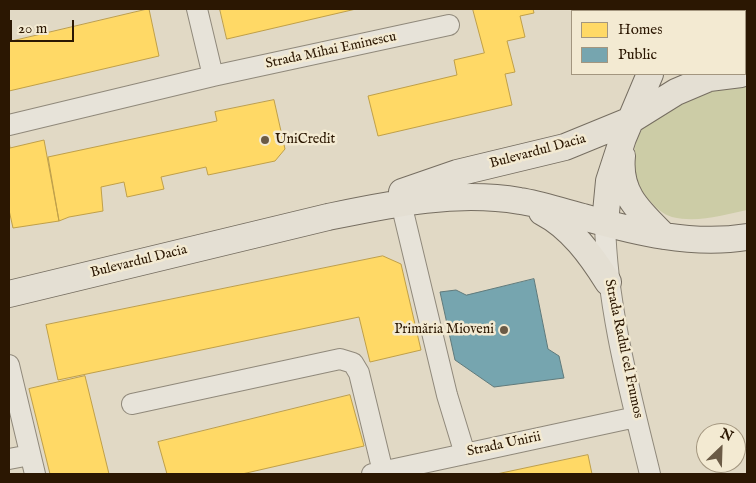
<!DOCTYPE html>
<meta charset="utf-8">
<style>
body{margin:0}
#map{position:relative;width:756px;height:483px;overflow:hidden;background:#e1d9c5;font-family:"IM FELL English",serif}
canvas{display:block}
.frame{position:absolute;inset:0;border:10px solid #2b1702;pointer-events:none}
.legend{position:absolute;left:571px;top:10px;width:175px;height:65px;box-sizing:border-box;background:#f3ead2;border:1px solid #a3967f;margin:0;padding:6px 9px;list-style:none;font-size:15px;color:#2b1702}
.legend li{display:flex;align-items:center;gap:10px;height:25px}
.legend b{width:25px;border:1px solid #a3967f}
.north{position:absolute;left:696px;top:423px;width:50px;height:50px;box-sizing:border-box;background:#f3ead2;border:1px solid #a3967f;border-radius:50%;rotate:24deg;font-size:14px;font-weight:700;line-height:20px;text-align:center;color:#2b1702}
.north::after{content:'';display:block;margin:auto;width:18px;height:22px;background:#6b5b46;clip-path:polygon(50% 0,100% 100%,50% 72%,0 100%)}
.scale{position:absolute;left:10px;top:20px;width:64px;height:22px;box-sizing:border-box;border:2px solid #2b1702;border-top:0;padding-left:6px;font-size:15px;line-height:18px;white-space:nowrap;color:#2b1702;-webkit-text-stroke:4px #f3ead2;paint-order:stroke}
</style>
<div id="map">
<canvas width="756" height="483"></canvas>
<div class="frame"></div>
<ul class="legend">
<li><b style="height:14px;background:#ffd966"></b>Homes</li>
<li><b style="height:14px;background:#76a5af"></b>Public</li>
</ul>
<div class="north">N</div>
<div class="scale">20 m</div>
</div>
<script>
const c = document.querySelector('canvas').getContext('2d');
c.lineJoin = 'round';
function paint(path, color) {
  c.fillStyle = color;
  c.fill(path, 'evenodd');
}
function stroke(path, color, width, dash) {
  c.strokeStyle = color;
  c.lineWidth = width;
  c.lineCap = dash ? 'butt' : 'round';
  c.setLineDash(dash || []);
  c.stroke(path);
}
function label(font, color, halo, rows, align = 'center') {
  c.font = font + ' "IM FELL English",serif';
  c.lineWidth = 5;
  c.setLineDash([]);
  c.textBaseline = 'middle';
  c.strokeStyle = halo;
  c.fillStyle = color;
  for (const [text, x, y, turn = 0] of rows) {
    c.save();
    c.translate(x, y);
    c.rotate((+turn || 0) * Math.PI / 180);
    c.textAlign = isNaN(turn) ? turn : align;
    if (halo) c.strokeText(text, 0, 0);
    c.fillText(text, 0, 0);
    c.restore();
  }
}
paint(new Path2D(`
 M747,84V210C723,215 698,223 672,217C663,214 657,209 651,202C625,176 628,130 661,111C666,108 673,106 678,104C689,100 699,94 710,91C722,88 735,86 747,84Z`), '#cccca6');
const homes = new Path2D(`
 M149,9L159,56L9,91V42Z
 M220,9H356L227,39Z
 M473,9H533L534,13L520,16L525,37L507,41L515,72L505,74L512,105L378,136L368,96L457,75L454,60L484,53Z
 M274,100L285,149L275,161L208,175L206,167L161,177L164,189L127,197L124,182L101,187L103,211L69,217L59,221L48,157L217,121L215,112Z
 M9,140L10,148L44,140L59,221L13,228L9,210Z
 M383,256L401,264L421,350L370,362L359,317L58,380L46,325Z
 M85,376L109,474H50L29,389Z
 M350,395L364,446L242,474H167L158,442Z
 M588,455L592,474H497Z`);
paint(homes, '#ffd966');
stroke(homes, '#bf9f48', 1);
const public = new Path2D(`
 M534,279L548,349L559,356L564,378L494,387L455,360L440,292L456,290L466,295Z`);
paint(public, '#76a5af');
stroke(public, '#607a7b', 1);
const minor = new Path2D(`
 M197,9L213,76
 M9,125L213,76L449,25
 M401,203L447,395L465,454
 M605,223C607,308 630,392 650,474
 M9,365L35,474
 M132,404L340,359L353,363L359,373L383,472
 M9,459L30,455
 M372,474L636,417`);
const major = new Path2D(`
 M727,9L728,11
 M663,11L664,9
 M745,34L747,37
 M622,156C618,194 640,212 664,236
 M402,192L457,173L565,147L631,120L676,92L709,78L741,74
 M542,212C571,227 591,255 608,282
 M605,223L609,181L623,138L650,74
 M9,294L328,217C391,204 456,190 520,201C541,204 562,212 583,217C636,232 692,246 747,237`);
stroke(minor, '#90897b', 22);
stroke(major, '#766e61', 28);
stroke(minor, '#e7e3d9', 20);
stroke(major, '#e4dfd3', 26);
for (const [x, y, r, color] of [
 [265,140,5,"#6b5b46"],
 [504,330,5,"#6b5b46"]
]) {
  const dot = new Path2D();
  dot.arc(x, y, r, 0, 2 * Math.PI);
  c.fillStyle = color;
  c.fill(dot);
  stroke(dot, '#f3ead2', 2);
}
label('14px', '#2b1702', '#f3ead2', [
 ["Strada Mihai Eminescu",331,51,-12],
 ["Bulevardul Dacia",538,152,-15],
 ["Bulevardul Dacia",139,262,-14],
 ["Strada Radul cel Frumos",623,349,78],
 ["Strada Unirii",504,445,-12]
]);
label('14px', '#2b1702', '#f3ead2', [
 ["UniCredit",275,140],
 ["Primăria Mioveni",494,330,"right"]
], 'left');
</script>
